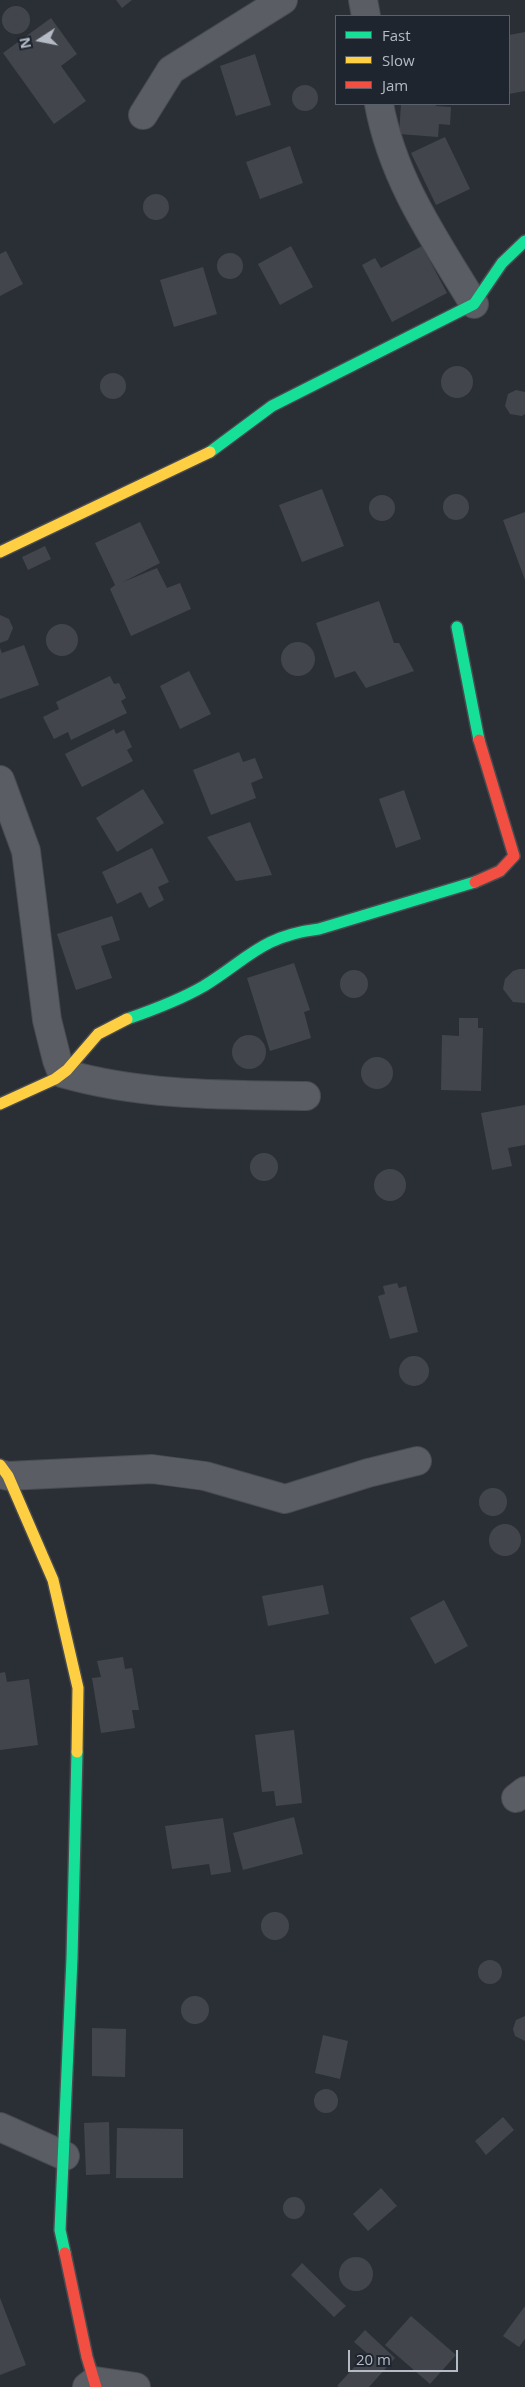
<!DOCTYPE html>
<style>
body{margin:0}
#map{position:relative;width:525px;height:2387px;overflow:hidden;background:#2a2f35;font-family:"Open Sans",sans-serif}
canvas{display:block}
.legend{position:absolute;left:335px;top:15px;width:175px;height:90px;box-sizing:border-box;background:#1f252f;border:1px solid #5b616b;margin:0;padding:6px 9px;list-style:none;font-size:15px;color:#b5bbc5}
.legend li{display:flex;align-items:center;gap:10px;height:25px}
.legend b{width:25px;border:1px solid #5b616b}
.north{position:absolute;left:15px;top:15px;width:50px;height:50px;-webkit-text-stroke:4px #1f252f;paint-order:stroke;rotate:259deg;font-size:14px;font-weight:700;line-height:20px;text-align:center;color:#b5bbc5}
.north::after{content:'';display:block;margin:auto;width:18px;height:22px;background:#b5bbc5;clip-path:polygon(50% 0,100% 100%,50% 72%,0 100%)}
.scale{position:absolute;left:348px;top:2350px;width:110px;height:22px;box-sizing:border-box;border:2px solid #b5bbc5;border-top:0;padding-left:6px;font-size:15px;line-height:18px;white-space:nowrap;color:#b5bbc5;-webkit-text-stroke:4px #1f252f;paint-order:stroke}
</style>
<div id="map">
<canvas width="525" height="2387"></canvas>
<ul class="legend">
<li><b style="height:6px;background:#16e098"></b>Fast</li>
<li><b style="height:6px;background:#ffcf43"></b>Slow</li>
<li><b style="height:6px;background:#f24e42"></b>Jam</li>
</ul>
<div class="north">N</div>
<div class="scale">20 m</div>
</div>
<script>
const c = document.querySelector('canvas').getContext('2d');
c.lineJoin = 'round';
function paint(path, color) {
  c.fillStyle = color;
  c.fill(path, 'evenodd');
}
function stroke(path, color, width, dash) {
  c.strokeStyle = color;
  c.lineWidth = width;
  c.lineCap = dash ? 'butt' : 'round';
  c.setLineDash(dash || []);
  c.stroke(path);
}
paint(new Path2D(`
 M116,0H132L122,8Z
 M2 20a14 14 0 1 1 28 0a14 14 0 1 1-28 0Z
 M51,18L77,54L61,66L86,101L54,124L3,53Z
 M525,32V91L509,94V35Z
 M255,54L271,105L236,116L220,66Z
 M292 98a13 13 0 1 1 26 0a13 13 0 1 1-26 0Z
 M401,104H436V106L451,107L450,125L439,124L438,137L399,134Z
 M445,137L470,189L436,205L411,153Z
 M290,146L303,183L260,199L246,162Z
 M143 207a13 13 0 1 1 26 0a13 13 0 1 1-26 0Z
 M291,246L313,287L280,305L258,264Z
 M422,246L447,293L392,322L362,265L375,258L381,268Z
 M6,251L23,284L0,296V254Z
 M217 266a13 13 0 1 1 26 0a13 13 0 1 1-26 0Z
 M203,267L217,314L174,327L160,280Z
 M441 382a16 16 0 1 1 32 0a16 16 0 1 1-32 0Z
 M100 386a13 13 0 1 1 26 0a13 13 0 1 1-26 0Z
 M516,390L525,392V414L522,416L510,414L505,406L508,394Z
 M322,489L344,546L302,562L279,505Z
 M443 507a13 13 0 1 1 26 0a13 13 0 1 1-26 0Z
 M369 508a13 13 0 1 1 26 0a13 13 0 1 1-26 0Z
 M525,512V580L503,520Z
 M140,522L160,563L123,582L157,568L167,588L180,583L191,609L131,636L110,589L115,585L95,543Z
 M45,546L51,559L28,570L22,557Z
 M379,601L394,643H399L414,671L366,688L355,671L335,678L316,623Z
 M0,615L9,619L13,628L8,640L0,643Z
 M46 640a16 16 0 1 1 32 0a16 16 0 1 1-32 0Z
 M281 659a17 17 0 1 1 34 0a17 17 0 1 1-34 0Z
 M24,645L39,685L0,699V648L2,653Z
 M189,671L211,714L180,729L160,686Z
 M110,676L114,684L119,683L126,698L121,701L127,713L71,740L68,732L54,739L43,717L59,709L56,702Z
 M114,729L116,734L124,730L132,747L127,750L133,761L82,787L65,754Z
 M239,752L243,762L255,758L263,778L251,783L256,798L211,815L193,770Z
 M143,789L164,823L117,852L96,818Z
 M404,790L421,839L396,848L379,799Z
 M250,822L272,875L236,881L207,837Z
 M152,848L169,882L158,887L164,900L149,908L141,892L117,904L102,872Z
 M112,916L120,940L101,946L112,978L76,990L57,934Z
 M294,963L310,1010L304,1012L311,1038L270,1051L247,978Z
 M519,969H525V1003L513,1002L503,989L505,979L513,971Z
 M340 984a14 14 0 1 1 28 0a14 14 0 1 1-28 0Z
 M459,1018H478V1028H483L481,1091L441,1090L442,1035L459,1036Z
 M232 1052a17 17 0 1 1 34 0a17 17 0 1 1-34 0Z
 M361 1073a16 16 0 1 1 32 0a16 16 0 1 1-32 0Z
 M525,1105V1145L508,1148L512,1166L492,1170L481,1113Z
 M250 1167a14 14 0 1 1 28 0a14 14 0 1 1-28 0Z
 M374 1185a16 16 0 1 1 32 0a16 16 0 1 1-32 0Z
 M397,1283L399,1288L406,1286L418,1332L390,1339L378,1296L385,1294L383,1286Z
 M399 1371a15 15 0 1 1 30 0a15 15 0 1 1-30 0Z
 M479 1502a14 14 0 1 1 28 0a14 14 0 1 1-28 0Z
 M489 1540a16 16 0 1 1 32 0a16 16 0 1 1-32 0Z
 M323,1585L329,1614L268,1626L262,1596Z
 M444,1600L468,1646L435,1664L410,1618Z
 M123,1657L125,1669L132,1668L139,1710H132L135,1728L101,1733L92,1678L101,1677L97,1661Z
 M5,1672L7,1682L29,1679L38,1745L0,1750V1673Z
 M294,1730L302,1803L276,1806L274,1791L262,1792L255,1735Z
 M294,1817L303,1854L243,1870L233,1833Z
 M223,1818L231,1872L211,1875L209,1864L172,1869L165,1826Z
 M261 1926a14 14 0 1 1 28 0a14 14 0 1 1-28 0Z
 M478 1972a12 12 0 1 1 24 0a12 12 0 1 1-24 0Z
 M181 2010a14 14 0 1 1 28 0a14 14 0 1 1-28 0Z
 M525,2016V2041L515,2036L513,2029L516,2020Z
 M92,2028L126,2029L125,2077L92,2076Z
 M323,2035L348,2041L340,2079L315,2073Z
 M314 2101a12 12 0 1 1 24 0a12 12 0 1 1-24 0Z
 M503,2117L514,2130L486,2155L475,2141Z
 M109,2122L110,2174L86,2175L84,2123Z
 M117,2128L183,2129V2178H116Z
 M381,2188L397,2206L368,2231L353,2214Z
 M283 2208a11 11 0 1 1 22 0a11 11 0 1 1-22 0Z
 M339 2274a17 17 0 1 1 34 0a17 17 0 1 1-34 0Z
 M302,2263L346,2306L334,2317L291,2275Z
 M0,2298L26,2365L0,2375Z
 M525,2306V2339L519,2347L503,2336Z
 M411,2316L456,2355L430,2384L385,2345Z
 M365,2330L395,2358L369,2387H339L337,2386L367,2353L354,2342Z`), '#42464c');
const street = new Path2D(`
 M363,0L366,16
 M379,104C393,180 434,238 474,304
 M143,115L171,70L283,0
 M0,780L26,851L47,1020L57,1060L62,1073C142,1096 224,1095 306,1096
 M0,1474L8,1476L152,1469L205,1476L285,1499L368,1473L417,1461
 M516,1798L525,1791
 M0,2127L65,2156
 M87,2387L95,2381L136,2387`);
const fast = new Path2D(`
 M210,452L272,406L474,304L502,263L525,241
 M457,627L479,740
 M127,1019C153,1010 180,1000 204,986C249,958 262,936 319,929L475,882
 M65,2253L60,2230L72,1958L77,1752`);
const slow = new Path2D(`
 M0,552L210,452
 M0,1104L55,1079L67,1070L98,1034L127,1019
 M0,1465L8,1476L53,1580L78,1688L77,1752`);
const jam = new Path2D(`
 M475,882L500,871L514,856L479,740
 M65,2253L87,2357L96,2387`);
stroke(street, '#484b50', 30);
stroke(fast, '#484b50', 14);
stroke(slow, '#484b50', 14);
stroke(jam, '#484b50', 14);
stroke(street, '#5a5d63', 28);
stroke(fast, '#16e098', 11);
stroke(slow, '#ffcf43', 11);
stroke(jam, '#f24e42', 11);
</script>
